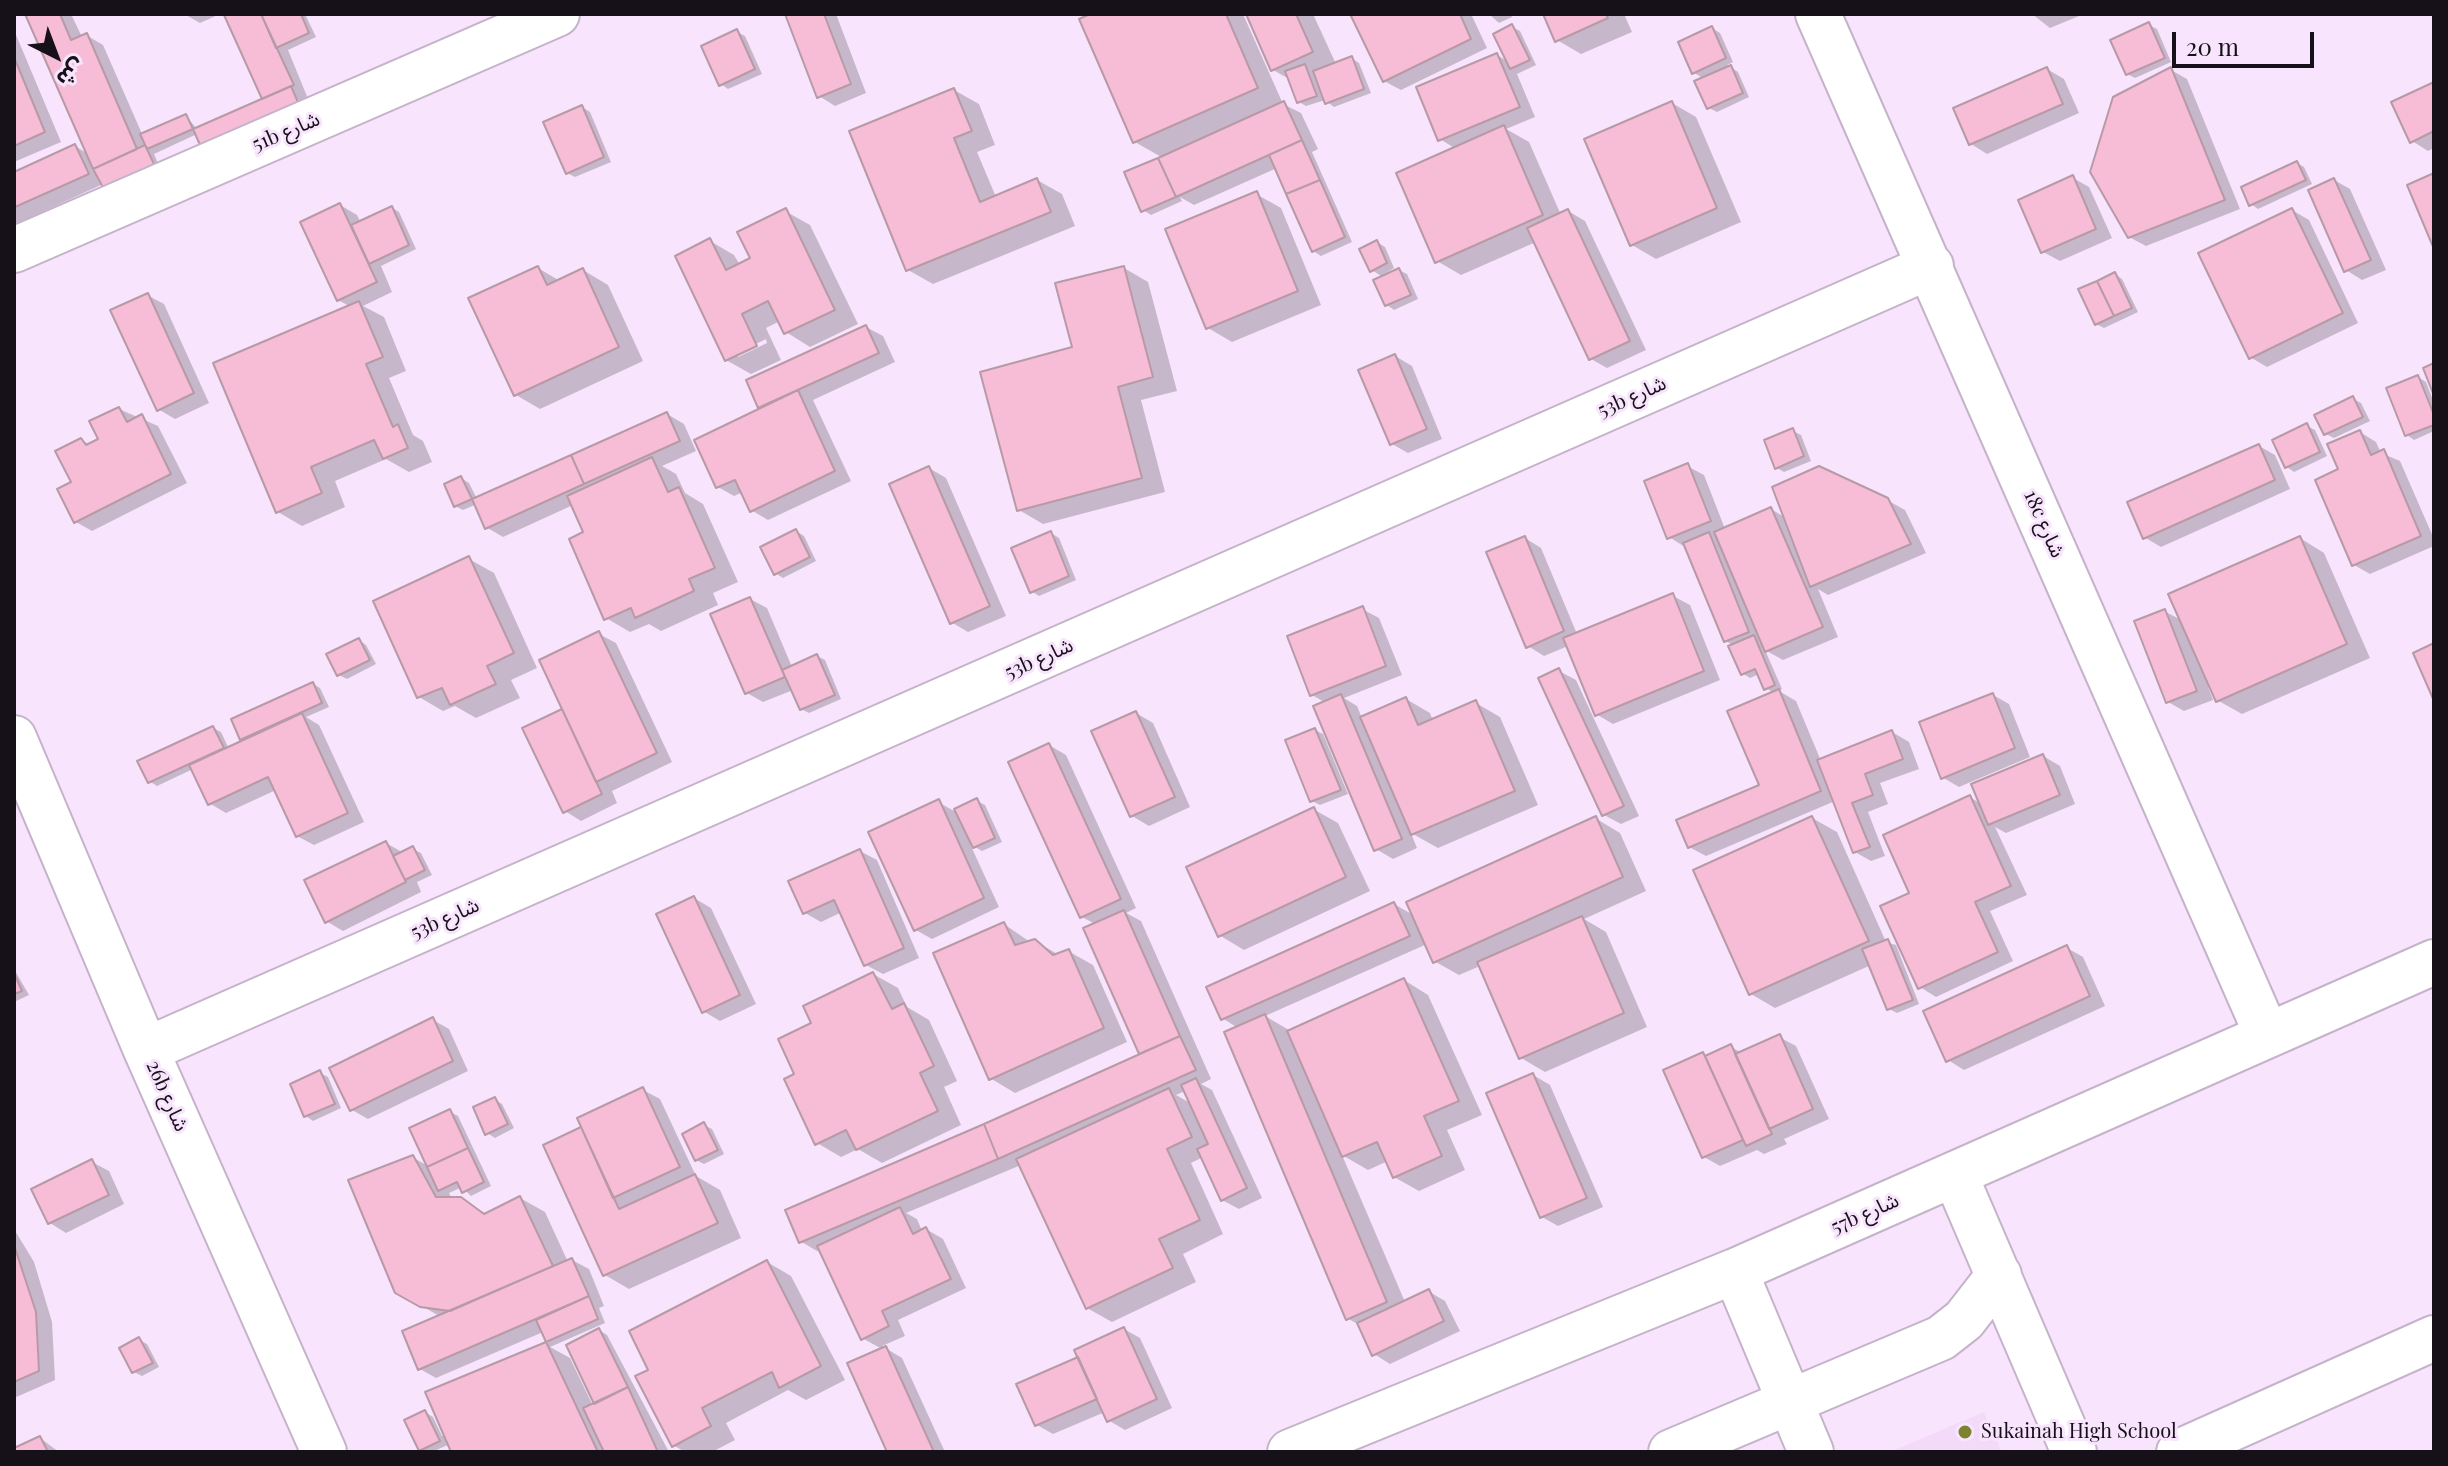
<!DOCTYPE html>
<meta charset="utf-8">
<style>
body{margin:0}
#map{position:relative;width:2448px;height:1466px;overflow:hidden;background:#f8e5fd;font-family:"Playfair Display","Noto Sans Arabic",serif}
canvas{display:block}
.frame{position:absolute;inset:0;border:16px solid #161018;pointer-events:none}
.north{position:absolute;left:16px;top:16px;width:80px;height:80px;-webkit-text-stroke:6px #f8e5fd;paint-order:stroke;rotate:138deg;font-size:22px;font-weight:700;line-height:32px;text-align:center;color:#161018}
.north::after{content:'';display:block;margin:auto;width:28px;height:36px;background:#161018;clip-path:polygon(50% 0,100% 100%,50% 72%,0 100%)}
.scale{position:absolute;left:2172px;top:32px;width:142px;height:36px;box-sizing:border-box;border:4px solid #161018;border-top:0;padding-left:10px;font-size:24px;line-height:28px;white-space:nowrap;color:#161018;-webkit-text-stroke:6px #f8e5fd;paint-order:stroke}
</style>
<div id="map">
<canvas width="2448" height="1466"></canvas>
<div class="frame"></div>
<div class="north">ش</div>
<div class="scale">20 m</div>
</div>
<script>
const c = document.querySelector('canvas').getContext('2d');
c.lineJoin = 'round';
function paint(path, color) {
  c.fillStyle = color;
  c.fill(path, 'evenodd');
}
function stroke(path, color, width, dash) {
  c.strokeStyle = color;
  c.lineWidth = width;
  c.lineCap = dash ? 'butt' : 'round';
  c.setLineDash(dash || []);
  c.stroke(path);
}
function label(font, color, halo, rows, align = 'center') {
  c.font = font + ' "Playfair Display","Noto Sans Arabic",serif';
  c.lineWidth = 6;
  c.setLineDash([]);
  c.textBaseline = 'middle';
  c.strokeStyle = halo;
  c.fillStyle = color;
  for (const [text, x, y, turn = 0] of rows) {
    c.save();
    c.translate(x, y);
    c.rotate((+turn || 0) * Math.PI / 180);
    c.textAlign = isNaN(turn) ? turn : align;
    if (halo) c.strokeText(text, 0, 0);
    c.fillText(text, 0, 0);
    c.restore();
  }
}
paint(new Path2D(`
 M1984,1412L2002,1452H1890Z`), '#f3daf9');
paint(new Path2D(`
 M28,14H71L82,37L86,35L103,45L143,136L186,116L197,129L265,100L226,16L305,14L316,37L288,50L320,128L197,134L154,154L167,184H103L14,225V174L75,146L88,154Z
 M184,14H220L200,23Z
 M787,14H836L866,93L835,106L819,96Z
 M1095,14H1243L1283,104L1301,113L1318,149L1312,152L1352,242L1321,256L1313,251L1277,168L1194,205L1180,197L1182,201L1151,215L1143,210L1163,158L1135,142Z
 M1248,14H1313L1336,64L1351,58L1359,63L1371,93L1334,107L1325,100L1306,106L1299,102L1291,80L1273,70Z
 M1353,14H1471L1487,48L1401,90L1384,81Z
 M1489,14H1511L1512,17L1499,23Z
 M1545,14H1624L1632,32L1581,54L1557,40Z
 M2032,14H2084L2050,28Z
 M2149,25L2157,29L2171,62L2135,78L2127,74Z
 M1512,27L1520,31L1536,65L1517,74L1535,117L1506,129L1529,142L1561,215L1568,211L1585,221L1646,350L1607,368L1591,359L1536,242L1461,275L1437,261L1456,149L1440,139L1497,55L1509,62Z
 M1712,28L1720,33L1733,62L1727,65L1738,72L1749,97L1717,112L1709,108L1704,79L1693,72Z
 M14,30L61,142L14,162Z
 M737,32L745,36L762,74L728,89L721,84Z
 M2047,69L2064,79L2079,113L1987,154L1971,144Z
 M2171,70L2187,79L2240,209L2146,246L2129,237Z
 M2434,84V148L2428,151L2412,141Z
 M954,90L979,104L995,145L977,152L996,197L1037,180L1062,194L1075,226L933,284L908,270Z
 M1672,103L1696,117L1741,222L1656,259L1632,245Z
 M582,107L590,112L611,162L575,177L567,173Z
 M2297,163L2304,167L2312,184L2258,209L2251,204Z
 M2073,178L2089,187L2112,238L2060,261L2043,252Z
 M2334,180L2350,189L2386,270L2362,280L2346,270Z
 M1256,194L1281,208L1321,305L1232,342L1208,328Z
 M340,205L357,215L361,223L392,208L399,212L416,249L381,266L392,292L363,306L384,317L406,371L389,378L413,435L423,441L432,462L409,472L386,459L335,481L345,507L302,526L278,512L351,307L338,300Z
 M2292,210L2309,220L2358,323L2267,367L2250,357Z
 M785,211L810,225L858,324L810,347L786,332L780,321L766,328L781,360L751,374L726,360L710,241L734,255L740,265L753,259ZM766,339L767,343L738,357V353Z
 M1377,242L1385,247L1394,268L1381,276L1372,270Z
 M538,268L560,281L583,270L608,285L643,361L540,409L516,395Z
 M1124,268L1148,282L1177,391L1141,400L1165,492L1043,524L1019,510L1074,349Z
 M1399,270L1407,274L1418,299L1394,310L1387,305Z
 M2115,274L2122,279L2138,312L2104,328L2096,324Z
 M147,295L164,304L209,403L175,419L158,409Z
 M866,327L883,336L895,362L813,400L851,481L768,520L751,510L743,492L734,496L718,487L761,410L748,381Z
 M1395,356L1412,366L1442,439L1408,453L1392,444Z
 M2418,377L2426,382L2434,403V431L2414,440L2407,435Z
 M2353,399L2361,403L2370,421L2334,438L2326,434Z
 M119,409L158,426L187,483L92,531L76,522L73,483L81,440L91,445L101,440Z
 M667,414L684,424L696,451L662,466L676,474L685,493L703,504L738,582L713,593L718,605L661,631L649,624L630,632L606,618L586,533L573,505L503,537L486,527L477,504L463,510L455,506L461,478L469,483L477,499Z
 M2307,426L2315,430L2327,456L2294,472L2287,467Z
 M1793,431L1801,435L1811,461L1784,472L1777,468Z
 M2360,432L2376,442L2381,453L2400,461L2434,539V546L2370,574L2354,565L2341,470Z
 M2259,446L2275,455L2290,489L2161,547L2144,537Z
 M1687,466L1704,475L1725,529L1771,509L1786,518L1887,500L1905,510L1926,553L1828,595L1818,589L1838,637L1783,660L1765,650L1782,689L1779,691L1796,701L1821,761L1892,732L1909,742L1919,769L1880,783L1888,804L1868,812L1885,856L1871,861L1855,852L1835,801L1706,856L1689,847L1761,786L1774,693L1766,688L1759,674L1750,678L1742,673L1734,646L1726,641L1685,547L1669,537Z
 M929,468L946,478L1006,616L968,632L951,622Z
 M796,531L804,536L816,561L783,578L775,573Z
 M1051,533L1059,538L1076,580L1039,596L1031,591Z
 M1525,538L1541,548L1577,634L1673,596L1690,605L1720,680L1613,724L1596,714L1568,646L1544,656L1528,646Z
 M2300,538L2324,553L2370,658L2242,714L2217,700L2211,686L2208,687L2213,700L2184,711L2168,702L2164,611L2183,621Z
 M469,559L494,573L537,668L511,680L520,698L476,718L455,706L443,711L419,697Z
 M750,599L767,608L792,667L817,656L825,660L841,699L809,713L801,709L793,690L763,702L747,693Z
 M1362,609L1379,618L1402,675L1344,698L1357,706L1362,718L1406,699L1430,713L1433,721L1476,703L1500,717L1538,805L1438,848L1411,833L1417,848L1393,859L1376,849L1326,703L1312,695Z
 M599,634L616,643L672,762L612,791L617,803L581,821L565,811V710Z
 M359,640L366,645L376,664L347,679L339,675Z
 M1559,671L1576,680L1639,816L1621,824L1604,815Z
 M313,684L320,688L329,707L306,717L319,725L364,822L314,845L297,836L276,790L226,813L209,803L193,769L157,786L149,781L213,728L221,732L229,749L247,741L242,738Z
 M1993,695L2009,704L2030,757L1959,787L1942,777Z
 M1136,713L1153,723L1190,807L1149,826L1132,816Z
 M1315,730L1323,734L1348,794L1320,805L1312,801Z
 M1049,745L1066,755L1136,908L1126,913L1141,921L1211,1079L1201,1084L1212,1090L1262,1198L1239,1209L1222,1200L1203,1157L1191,1163L1223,1234L1183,1254L1196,1282L1112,1322L1087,1308L1021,1165L906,1213L917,1219L922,1231L926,1229L943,1239L966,1288L898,1320L905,1336L882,1346L902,1358L945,1452H889L882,1349L862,1338L821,1249L817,1251L800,1241L1142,1055L1086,929L1095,924L1082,917ZM1185,1091L1192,1104L1176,1095Z
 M2043,756L2060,766L2075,804L2006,833L1995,827L2027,895L1990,911L2013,961L1936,997L1920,987L1912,894L1970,797L1981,804Z
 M977,801L985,805L1002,842L982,851L970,844L999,907L932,939L916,930L938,802L954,811Z
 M1313,809L1338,823L1370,891L1244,950L1219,935Z
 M1595,818L1620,833L1646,891L1584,919L1606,932L1647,1027L1545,1072L1521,1058L1480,966L1459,975L1434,961L1427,944L1265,1016L1289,1030L1404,980L1428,995L1482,1115L1447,1130L1465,1170L1419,1191L1394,1177L1388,1161L1368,1170L1342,1155L1405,1302L1428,1291L1445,1301L1460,1331L1390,1364L1374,1354L1361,1326L1347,1318L1238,1028L1222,1018L1394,904L1415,916Z
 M1812,818L1837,832L1886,942L1896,945L1919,1004L1897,1013L1889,1009L1871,965L1775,1008L1751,994Z
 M386,843L402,852L413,849L421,853L432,875L417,882L421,892L343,931L326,921Z
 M860,851L877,860L919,958L883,974L866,965L842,912L821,922L805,913Z
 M694,898L711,908L756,1004L720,1021L703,1011Z
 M1004,924L1030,942L1035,941L1059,955L1068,951L1093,965L1127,1042L1015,1093L990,1078Z
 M2067,948L2083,957L2105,1006L1964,1070L1948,1060Z
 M14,969L29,995L14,1002Z
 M873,974L898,988L907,1007L929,1020L957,1081L944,1087L961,1125L882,1163L858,1149L841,1157L817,1143L796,1075L814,1024Z
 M433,1020L449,1029L468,1071L368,1119L352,1110Z
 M1779,1037L1796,1046L1829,1119L1784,1139L1787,1144L1764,1154L1757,1150L1720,1166L1704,1157L1703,1054L1708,1057L1731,1047L1742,1053Z
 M320,1073L328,1077L341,1108L313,1121L306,1116Z
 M1533,1075L1550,1085L1603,1207L1558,1226L1542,1217Z
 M643,1090L660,1099L696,1176L720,1190L741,1238L629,1289L605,1275L546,1146L584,1128Z
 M494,1099L502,1104L514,1128L495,1138L487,1133Z
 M450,1112L458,1116L491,1186L471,1196L462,1187L449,1193L452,1199H460L487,1214L520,1198L545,1212L568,1262L572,1260L589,1269L604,1306L599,1308L605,1323L550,1347L570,1358L593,1406L597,1404L599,1330L607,1335L669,1452H453L450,1444L432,1452L420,1449L425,1412L433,1417L442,1436L446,1435L428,1394L548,1343L543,1332L436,1378L420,1369L441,1317L397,1292L412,1157L428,1166Z
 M704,1125L712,1129L724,1154L704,1164L696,1160Z
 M92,1162L109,1171L124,1204L66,1233L50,1223Z
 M14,1229L34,1262L52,1322L55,1380L14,1398Z
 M767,1262L791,1276L845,1380L806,1400L788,1390L726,1423L735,1440L712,1452H685L673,1445L651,1371Z
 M1124,1329L1140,1338L1172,1408L1125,1430L1108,1420L1105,1412L1053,1434L1037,1425L1080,1358Z
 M139,1340L147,1344L159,1367L142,1376L134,1372Z
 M40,1438L59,1452H14V1450Z`), '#0003');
const building = new Path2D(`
 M25,14H60L71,40L87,33L137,149L93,169Z
 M261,14L294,85L262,99L224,15Z
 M261,14H301L309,33L276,48Z
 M785,14H824L851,84L817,98Z
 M1090,14H1226L1258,88L1133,143L1079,19Z
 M1246,14H1296L1313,52L1271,71Z
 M1350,14H1460L1471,39L1383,82Z
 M1543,14H1606L1608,18L1555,42Z
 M2149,22L2165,58L2126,75L2110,40Z
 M1512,24L1530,60L1510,69L1493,34Z
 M1712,26L1726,58L1692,74L1678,42Z
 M737,29L755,69L719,86L701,46Z
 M1497,53L1520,107L1438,141L1416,87Z
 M1352,56L1364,89L1325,104L1313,71Z
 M14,57L45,132L14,146Z
 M1305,64L1317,96L1297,103L1285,71Z
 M1731,65L1743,93L1707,109L1694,81Z
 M2047,67L2063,104L1969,145L1953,108Z
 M2171,67L2225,200L2128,238L2090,172L2113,97Z
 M2434,82V131L2410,143L2391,102Z
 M291,86L305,119L207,161L193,129Z
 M954,88L972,131L954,138L980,202L1037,178L1051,212L906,271L849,131Z
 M1284,101L1302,140L1176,197L1158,158Z
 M1672,101L1717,208L1630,246L1584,139Z
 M582,105L604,157L566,174L543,122Z
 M186,114L193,129L147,149L140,134Z
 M1504,125L1543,215L1435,263L1396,173Z
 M1302,140L1320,180L1286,194L1269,155Z
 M75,144L89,174L15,207L14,172Z
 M145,145L161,179L111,202L93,169Z
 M1158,158L1176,197L1141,212L1124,172Z
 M2297,161L2306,180L2249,206L2241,187Z
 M2434,173V249L2407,185Z
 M2073,175L2096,229L2041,253L2018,200Z
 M2334,178L2371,260L2344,272L2308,190Z
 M1320,180L1345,237L1312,252L1286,194Z
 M1257,191L1298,291L1206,329L1165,229Z
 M340,203L377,282L337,301L300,222Z
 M392,206L409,245L369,264L351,225Z
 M786,208L835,310L784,334L768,301L742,314L757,346L725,361L675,256L710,238L726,270L750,258L737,232Z
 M2292,208L2343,313L2249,359L2198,253Z
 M1568,209L1630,341L1589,360L1527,228Z
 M1377,240L1387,263L1370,272L1359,249Z
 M538,266L547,285L583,268L619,347L514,396L468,298Z
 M1124,266L1153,377L1118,387L1142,478L1017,511L980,372L1072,347L1055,283Z
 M1399,268L1411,295L1385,306L1373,280Z
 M2115,272L2132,308L2114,316L2097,281Z
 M2097,281L2114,316L2095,325L2078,289Z
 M148,293L194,393L157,411L110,310Z
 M359,301L383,357L366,364L393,427L398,424L408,448L383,459L374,440L311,467L322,493L276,513L213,363Z
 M866,325L879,353L758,408L746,380Z
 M1395,354L1427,429L1390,445L1358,370Z
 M2434,363V396L2423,368Z
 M2418,375L2434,415V425L2405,436L2386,388Z
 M798,390L835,471L750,512L735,480L716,488L694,440Z
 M2353,396L2363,417L2324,435L2314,415Z
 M119,407L127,422L142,414L171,474L74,523L57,489L71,482L55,451L81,438L86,445L98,439L89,421Z
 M667,412L680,441L584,484L571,455Z
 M2307,423L2320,452L2285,468L2272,440Z
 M1793,428L1804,456L1775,469L1764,440Z
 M2360,430L2371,455L2384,449L2421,536L2352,566L2315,480L2338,469L2327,444Z
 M2259,444L2275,480L2143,539L2127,502Z
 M571,455L584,484L485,529L472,499Z
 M652,457L668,492L679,487L715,568L689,579L694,591L635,618L631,608L604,620L569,539L583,532L567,496Z
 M1688,463L1711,521L1667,539L1644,481Z
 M929,466L990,606L950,624L889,484Z
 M1819,466L1888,498L1911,544L1810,587L1772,487Z
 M461,476L472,499L454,507L444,484Z
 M1771,507L1823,627L1765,652L1714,532Z
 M796,529L810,557L774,575L760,547Z
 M1051,531L1069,576L1030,593L1011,548Z
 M1709,532L1749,632L1724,642L1683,543Z
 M1525,536L1564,631L1526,648L1486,552Z
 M2300,536L2347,644L2216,702L2168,594Z
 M469,556L514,653L487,666L496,684L450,705L442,688L417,698L373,601Z
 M1673,593L1704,671L1595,716L1563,638Z
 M750,597L785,677L745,694L710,614Z
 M1363,606L1386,666L1310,696L1287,636Z
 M2165,609L2197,691L2166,703L2134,621Z
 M599,631L657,753L596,782L539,660Z
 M1754,635L1775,685L1764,690L1755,669L1741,675L1728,646Z
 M359,638L370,660L337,676L326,654Z
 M2434,643V701L2413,653Z
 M817,654L835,695L800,710L782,670Z
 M1559,668L1624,806L1602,816L1538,678Z
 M313,682L322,703L240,740L231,719Z
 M1779,689L1821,791L1688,848L1676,820L1759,785L1727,711Z
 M1993,693L2015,748L1941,779L1919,722Z
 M1341,694L1402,839L1374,851L1313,706Z
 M1406,697L1418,725L1476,700L1515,791L1411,835L1360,717Z
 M562,709L602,794L563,813L522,728Z
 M1136,711L1175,797L1130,817L1091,731Z
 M302,713L348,813L296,837L268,777L208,805L189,765Z
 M213,726L224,748L148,783L137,761Z
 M1315,728L1341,790L1310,802L1285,740Z
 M1892,730L1903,759L1865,774L1873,795L1852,803L1870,847L1853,853L1817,760Z
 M1049,743L1121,899L1080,918L1008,762Z
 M2043,754L2060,795L1988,825L1971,784Z
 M1970,795L2011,886L1975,902L1998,952L1918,989L1880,906L1909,893L1883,835Z
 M977,798L995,838L973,848L954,809Z
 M939,799L984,898L914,931L868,832Z
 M1314,807L1346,877L1218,937L1186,867Z
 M1596,816L1623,877L1433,963L1406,902Z
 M1812,816L1869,941L1749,995L1693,870Z
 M386,841L406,882L325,923L304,880Z
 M413,846L425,870L405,880L393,856Z
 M860,849L904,948L864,966L834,900L803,914L788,881Z
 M694,896L740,995L702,1013L656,914Z
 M1394,902L1410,936L1221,1020L1206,987Z
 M1124,910L1180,1036L1139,1054L1083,928Z
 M1582,916L1624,1013L1519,1059L1477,962Z
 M1004,922L1015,945L1035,939L1053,955L1069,949L1104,1028L989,1080L933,953Z
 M1888,939L1913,1000L1887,1010L1862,949Z
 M2067,945L2090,996L1946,1062L1923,1011Z
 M873,972L892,1009L904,1003L934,1066L920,1073L938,1111L856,1150L846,1130L815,1145L784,1079L794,1074L778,1039L811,1023L803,1006Z
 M14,973L22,991L14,994Z
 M1404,978L1459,1101L1424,1116L1442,1156L1393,1178L1377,1142L1342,1157L1287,1031Z
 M1265,1014L1387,1302L1346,1320L1224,1032Z
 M433,1017L453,1061L350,1111L329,1068Z
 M1780,1034L1813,1109L1769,1129L1735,1054Z
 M1180,1036L1196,1070L998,1159L984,1124Z
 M1731,1044L1772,1134L1746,1146L1705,1056Z
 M1703,1052L1743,1140L1702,1158L1663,1070Z
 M320,1070L335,1104L304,1117L290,1084Z
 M1533,1073L1587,1198L1540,1218L1486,1093Z
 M1196,1078L1247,1188L1221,1201L1197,1149L1208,1144L1181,1085Z
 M643,1087L680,1167L613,1198L577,1118Z
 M1169,1088L1192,1137L1167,1149L1200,1220L1159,1239L1173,1268L1086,1309L1016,1159Z
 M495,1097L508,1124L485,1135L473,1107Z
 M450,1109L468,1148L427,1167L409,1128Z
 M704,1122L718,1150L695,1161L682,1134Z
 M984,1124L998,1159L799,1243L785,1210Z
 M581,1127L619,1209L695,1174L718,1223L603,1276L543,1145Z
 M468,1148L484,1182L462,1193L457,1182L438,1191L427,1167Z
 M413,1155L436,1197H461L484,1214L520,1196L553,1266L450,1311L420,1307L395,1293L348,1180Z
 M92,1159L109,1195L48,1224L31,1189Z
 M900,1207L913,1234L926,1227L951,1279L882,1311L889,1326L861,1340L817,1246Z
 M14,1245L36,1312L39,1371L14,1382Z
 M572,1258L589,1296L418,1370L402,1331Z
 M767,1260L821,1366L779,1388L772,1372L702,1408L711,1426L672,1447L635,1376L648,1370L629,1331Z
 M1429,1289L1444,1321L1372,1356L1357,1323Z
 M589,1296L598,1319L546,1342L536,1320Z
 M1124,1327L1157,1399L1107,1422L1074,1350Z
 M599,1328L628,1387L594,1404L566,1345Z
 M139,1337L153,1363L132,1373L119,1348Z
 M546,1342L598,1452H451L425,1392Z
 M886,1346L934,1452H887L847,1363Z
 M1078,1357L1097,1399L1035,1426L1016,1384Z
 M628,1387L658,1452H604L583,1408Z
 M425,1410L440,1441L419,1451L404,1420Z
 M40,1436L48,1452H14V1448Z`);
paint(building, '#f7bcd6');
stroke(building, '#b79aa6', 2);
const minor = new Path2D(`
 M1818,14L2267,1035
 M14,250L557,14
 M14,738L146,1050L324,1452
 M146,1050L1931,266
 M1955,1175L2074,1452
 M1735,1271L1811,1452
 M1290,1452L1735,1271L2434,962
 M1671,1452L1941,1338L1964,1320L1999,1275
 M2179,1452L2434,1338`);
stroke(minor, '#c5b3ca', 48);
stroke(minor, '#fff', 44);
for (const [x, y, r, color] of [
 [1965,1432,8,"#7c822d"]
]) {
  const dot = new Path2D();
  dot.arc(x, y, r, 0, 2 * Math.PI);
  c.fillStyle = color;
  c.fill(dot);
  stroke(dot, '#f8e5fd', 3);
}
label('20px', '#161018', '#f8e5fd', [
 ["51b شارع",286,132,-23],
 ["53b شارع",1632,397,-24],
 ["18c شارع",2044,524,66],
 ["53b شارع",1039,659,-24],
 ["53b شارع",445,919,-24],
 ["26b شارع",167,1096,66],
 ["57b شارع",1865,1214,-24]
]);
label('20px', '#161018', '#f8e5fd', [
 ["Sukainah High School",1981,1432]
], 'left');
</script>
